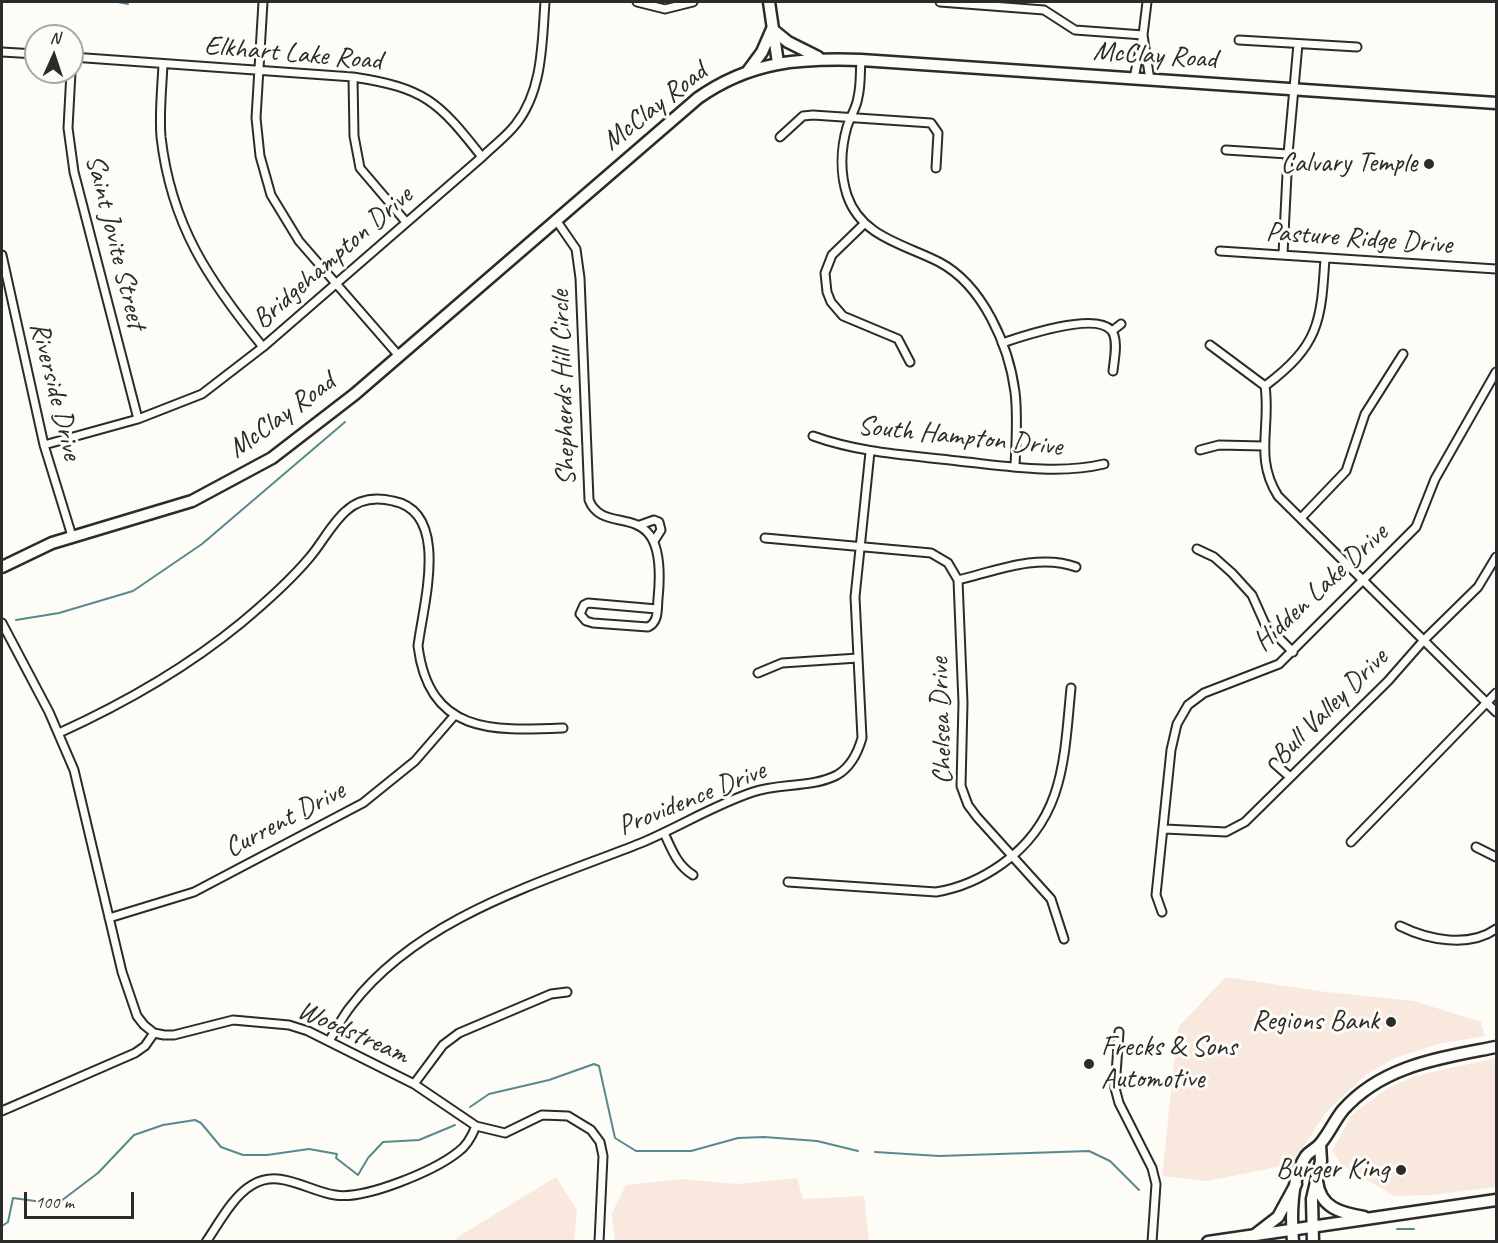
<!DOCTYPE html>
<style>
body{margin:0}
#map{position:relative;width:1498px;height:1243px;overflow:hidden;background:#fdfcf7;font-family:Caveat,sans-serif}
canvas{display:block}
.frame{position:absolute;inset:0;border:3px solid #2b2b2b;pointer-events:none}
.north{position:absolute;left:24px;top:24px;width:60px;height:60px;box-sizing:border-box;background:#fdfcf7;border:2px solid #a9a8a5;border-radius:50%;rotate:3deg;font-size:16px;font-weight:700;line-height:24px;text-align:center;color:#2b2b2b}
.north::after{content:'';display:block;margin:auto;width:21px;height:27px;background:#2b2b2b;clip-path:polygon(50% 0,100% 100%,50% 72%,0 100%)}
.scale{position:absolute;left:24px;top:1192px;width:110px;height:27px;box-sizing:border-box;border:3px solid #2b2b2b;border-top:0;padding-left:8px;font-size:18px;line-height:21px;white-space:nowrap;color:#2b2b2b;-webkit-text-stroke:4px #fdfcf7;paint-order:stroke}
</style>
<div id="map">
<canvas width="1498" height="1243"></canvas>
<div class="frame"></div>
<div class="north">N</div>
<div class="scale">100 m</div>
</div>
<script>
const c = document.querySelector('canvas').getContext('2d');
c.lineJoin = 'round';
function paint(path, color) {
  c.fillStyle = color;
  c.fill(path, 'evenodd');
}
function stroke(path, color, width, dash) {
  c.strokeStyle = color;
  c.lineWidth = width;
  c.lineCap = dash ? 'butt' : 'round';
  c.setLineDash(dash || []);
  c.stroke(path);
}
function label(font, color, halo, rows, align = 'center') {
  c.font = font + ' Caveat,sans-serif';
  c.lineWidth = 6;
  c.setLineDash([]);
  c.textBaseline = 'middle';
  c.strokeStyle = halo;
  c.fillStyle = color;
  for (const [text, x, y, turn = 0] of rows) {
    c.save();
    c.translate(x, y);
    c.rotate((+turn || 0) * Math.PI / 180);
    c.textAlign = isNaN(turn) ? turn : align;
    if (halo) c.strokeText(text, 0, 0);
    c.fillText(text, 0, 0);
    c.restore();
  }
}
paint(new Path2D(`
 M1226,977L1326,992L1414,1001L1481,1022L1485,1036L1438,1044L1395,1058L1367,1074L1327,1111L1292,1164L1207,1181L1162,1176L1178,1027Z
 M1496,1058V1187L1431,1195L1394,1196L1342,1165L1332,1151L1352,1115L1386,1089L1415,1076Z
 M556,1177L577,1210L574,1241H458L456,1238Z
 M797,1178L803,1199L864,1196L869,1241H615L612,1213L626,1185L682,1179L737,1184Z`), '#f9e8de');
stroke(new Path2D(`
 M118,2L128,4
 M16,620L59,613L133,591L202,544L345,422
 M470,1107L489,1094L549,1080L594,1064L599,1066L615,1138L636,1151H691L738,1138L764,1137L817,1141L858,1151
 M875,1152L939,1156L1089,1151L1110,1161L1139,1190
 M2,1226L8,1222L13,1198L57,1204L98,1173L134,1135L163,1125L195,1120L201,1123L221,1147L243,1155H267L309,1149L337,1154L336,1158L358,1175L368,1158L383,1142L419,1140L455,1125
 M1397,1229H1414`), '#59898e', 2);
const minor = new Path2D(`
 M263,2L256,118L260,156L271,195L299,241L399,356
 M637,2L665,9L693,2
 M940,2L1044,10L1075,30L1143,35
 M1143,35L1150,80
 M1239,40L1357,47
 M2,52L36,54
 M72,57L353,77C425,88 438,101 482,157
 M861,60C860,72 861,85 858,97C857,107 850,117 847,127C841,148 840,173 847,195C861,237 904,244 939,262C983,285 1009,346 1015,392C1018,417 1016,441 1015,466
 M163,64C162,88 159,113 161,137C171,225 209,281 263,347
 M71,72L68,128L74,172L138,419
 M353,77L354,136L360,168L406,222
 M1134,78L1143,35L1147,2
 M780,137L803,116L813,115L931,123L938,133L936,168
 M1226,150L1288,154
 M556,220L576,249L580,278L589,500C605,541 669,489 658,599C657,609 659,622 648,627L593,623L586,621L580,614L584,605L588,603L657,609
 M864,224L832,255L825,273L827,292L831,302L843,316L898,339L910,362
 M1220,251L1496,269
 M1283,254L1288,154L1298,44
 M2,255L44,445L72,536
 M1112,331L1121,324
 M1002,343C1023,336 1094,312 1111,330C1119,339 1114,360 1113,371
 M1210,345L1265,386C1271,427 1254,458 1278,496L1496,712
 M1265,386C1319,345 1321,323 1325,258
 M813,436C860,453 908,455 958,461C1005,466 1058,475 1104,464
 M44,445L138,419L202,394L263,347L482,157C493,146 507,136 516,124C543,90 542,42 545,2
 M1200,450L1219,445L1263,446
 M1301,518L1346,471L1365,414L1403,354
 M640,525L654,520L659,522L661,530L654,541
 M765,538L931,553L948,563L958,580L963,703L961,786L968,805L977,817L1051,899L1064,939
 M1197,549L1214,557L1232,573L1252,595L1265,624L1293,652
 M958,580C995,571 1039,553 1076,567
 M2,623L49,712L74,770L122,972L137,1016L144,1025L154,1033L164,1035H174L233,1020L289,1025L308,1031L414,1084L476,1126L505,1133L542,1115L568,1116L591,1130L600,1142L603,1156L599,1242
 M758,673L782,663L858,658
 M59,733C125,703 185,669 241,623C265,603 290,581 310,557C322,543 332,523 346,511C359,499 376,497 393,501C451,512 423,605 418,646C429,734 492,731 563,728
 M1274,763L1290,777
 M1165,829L1226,832L1245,822L1388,681L1424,640L1478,587L1496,557
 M664,833C672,850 677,865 693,875
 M1351,842L1496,693
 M1476,847L1496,857
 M788,882L936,892C961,888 981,879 1002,864C1065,819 1064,758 1071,688
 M1162,912L1156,895L1171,750L1177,724L1188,705L1204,693L1279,664L1416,527L1435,479L1496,372
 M109,918L194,892L363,803L415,761L454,716
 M1400,926C1428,940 1469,948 1496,929
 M1119,1032L1115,1088L1119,1103L1152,1168L1156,1184L1152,1242
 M329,1041C336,1030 342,1017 351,1006C419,917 540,883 641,843C679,827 714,805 753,792C779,783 812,788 837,775C851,767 858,752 862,738L855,597L870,452
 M414,1084L443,1045L459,1033L551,994L567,992
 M2,1111L135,1053L145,1046L154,1033
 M206,1242C219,1223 233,1196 252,1185C280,1168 307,1191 335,1195C365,1200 434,1171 458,1152C467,1146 472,1136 476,1126`);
const secondary = new Path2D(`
 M769,2L778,63
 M772,29L788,42L818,57
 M748,71L762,52L772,29
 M2,567L52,543L192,501L272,458L355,394L698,98C751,61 799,58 861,60L1496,103
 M1208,1242L1496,1200`);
const primary = new Path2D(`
 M1317,1181C1320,1208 1341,1213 1364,1217
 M1256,1234L1278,1217L1296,1184
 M1293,1242C1291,1216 1291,1178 1306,1156C1310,1151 1316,1149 1320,1144C1329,1134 1334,1121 1343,1110C1383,1065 1441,1058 1496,1047
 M1313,1242L1312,1199L1321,1161L1320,1144`);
stroke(minor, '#2b2b2b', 11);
stroke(secondary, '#2b2b2b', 15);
stroke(primary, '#2b2b2b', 15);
stroke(minor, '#fdfcf7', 7);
stroke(secondary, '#fdfcf7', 10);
stroke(primary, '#fdfcf7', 10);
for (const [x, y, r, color] of [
 [1429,164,6,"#2b2b2b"],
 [1391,1022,6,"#2b2b2b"],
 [1089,1064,6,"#2b2b2b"],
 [1401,1170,6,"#2b2b2b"]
]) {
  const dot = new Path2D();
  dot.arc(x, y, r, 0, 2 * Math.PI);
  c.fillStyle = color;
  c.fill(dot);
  stroke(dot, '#fdfcf7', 2);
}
label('28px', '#2b2b2b', '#fdfcf7', [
 ["Elkhart Lake Road",293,54,5],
 ["McClay Road",1155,56,4],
 ["McClay Road",655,107,-38],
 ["Pasture Ridge Drive",1359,239,4],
 ["Saint Jovite Street",115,242,76],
 ["Bridgehampton Drive",333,258,-41],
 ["Shepherds Hill Circle",564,388,-92],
 ["Riverside Drive",55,391,76],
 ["McClay Road",282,416,-36],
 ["South Hampton Drive",960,437,6],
 ["Hidden Lake Drive",1321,588,-43],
 ["Bull Valley Drive",1330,707,-45],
 ["Chelsea Drive",942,721,-92],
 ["Providence Drive",692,799,-22],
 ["Current Drive",285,820,-28],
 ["Woodstream",353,1033,24]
]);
label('28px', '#2b2b2b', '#fdfcf7', [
 ["Calvary Temple",1417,164],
 ["Regions Bank",1379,1022],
 ["Frecks & Sons",1101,1048,"left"],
 ["Automotive",1101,1080,"left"],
 ["Burger King",1389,1170]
], 'right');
</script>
